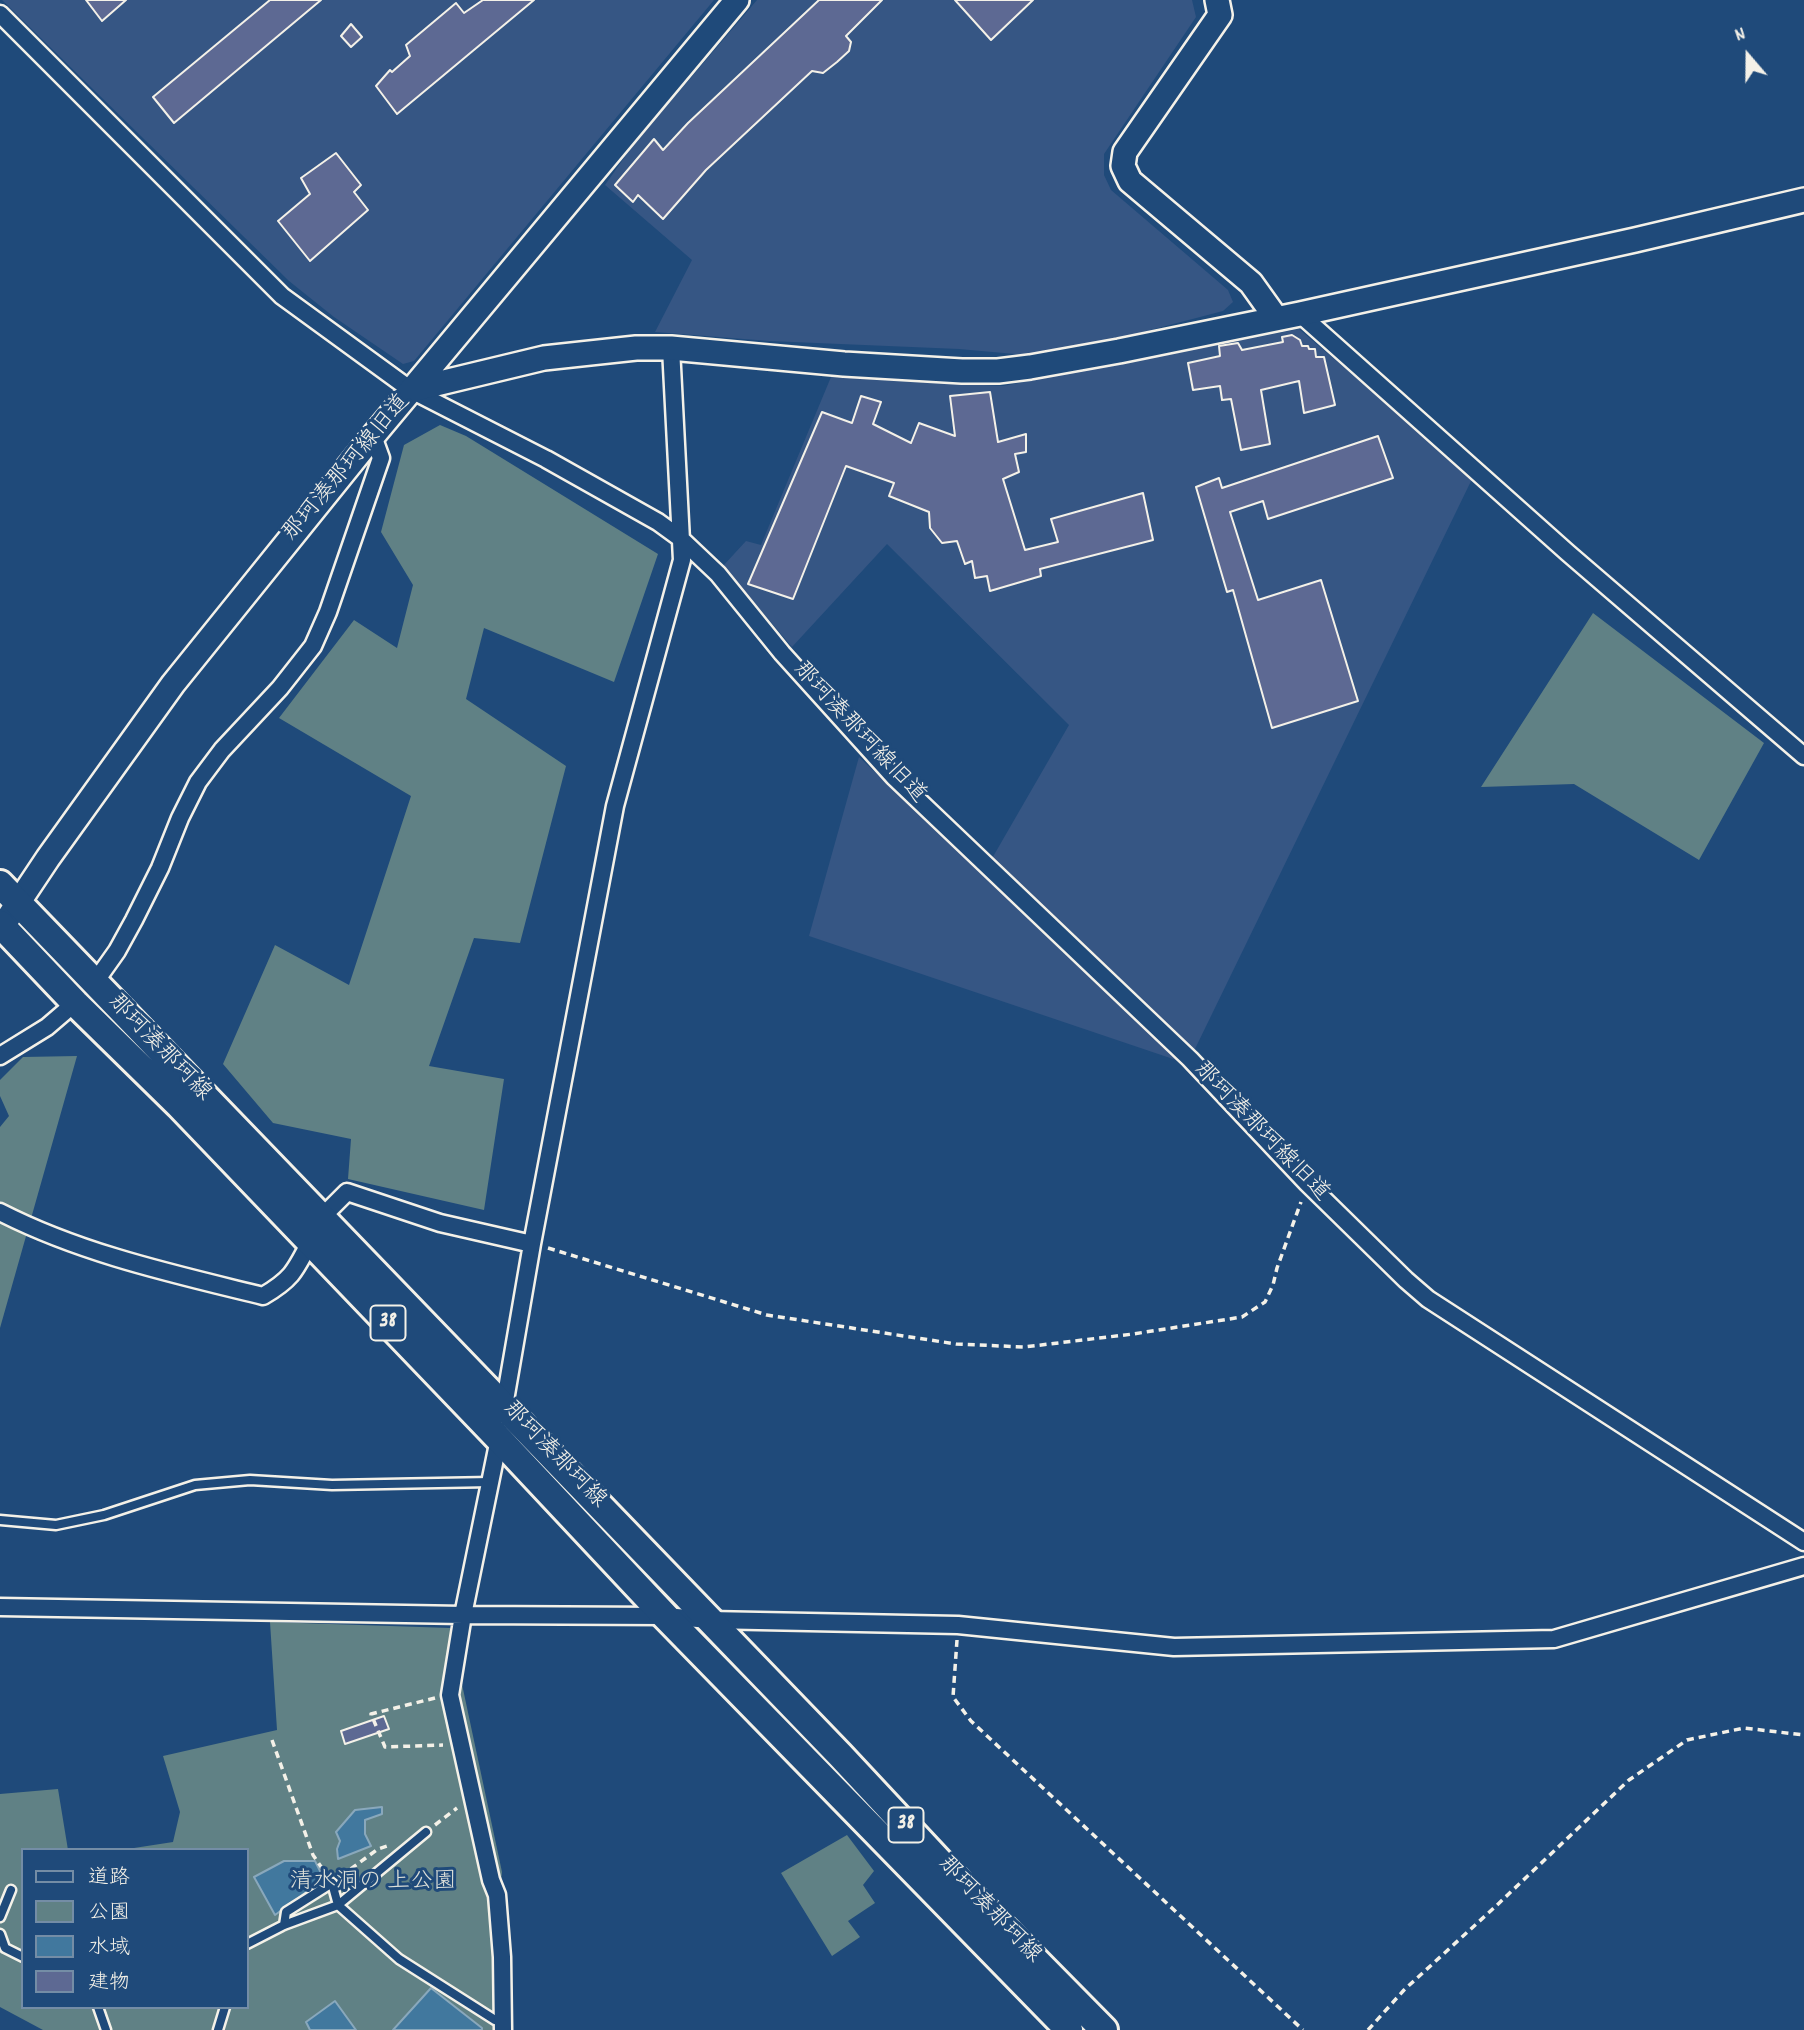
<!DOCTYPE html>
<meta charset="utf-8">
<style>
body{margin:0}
#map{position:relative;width:1804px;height:2030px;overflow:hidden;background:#1f4a7a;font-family:Dekko,"Klee One",sans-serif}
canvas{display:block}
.legend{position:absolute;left:21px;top:1848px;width:228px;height:161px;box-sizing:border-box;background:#1f4a7a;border:2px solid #748da6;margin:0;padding:9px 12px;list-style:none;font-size:21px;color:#f4f1e8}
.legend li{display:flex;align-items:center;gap:14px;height:35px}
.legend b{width:35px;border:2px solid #748da6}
.north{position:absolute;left:1713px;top:21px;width:70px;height:70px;-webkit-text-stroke:5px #1f4a7a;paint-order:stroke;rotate:340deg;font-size:19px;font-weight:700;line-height:28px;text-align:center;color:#f4f1e8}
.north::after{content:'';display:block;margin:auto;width:24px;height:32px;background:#f4f1e8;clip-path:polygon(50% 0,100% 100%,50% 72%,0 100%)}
</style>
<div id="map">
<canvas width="1804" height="2030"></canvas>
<ul class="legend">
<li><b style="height:9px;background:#1f4a7a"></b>道路</li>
<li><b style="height:19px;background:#608185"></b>公園</li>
<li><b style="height:19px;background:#41789e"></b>水域</li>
<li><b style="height:19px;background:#5d6993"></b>建物</li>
</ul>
<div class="north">N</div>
</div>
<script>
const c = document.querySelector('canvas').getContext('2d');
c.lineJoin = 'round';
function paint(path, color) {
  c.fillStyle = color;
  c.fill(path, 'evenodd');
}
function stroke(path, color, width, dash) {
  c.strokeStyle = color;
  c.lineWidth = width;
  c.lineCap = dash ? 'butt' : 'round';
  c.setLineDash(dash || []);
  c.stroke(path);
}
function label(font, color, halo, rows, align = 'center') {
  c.font = font + ' Dekko,"Klee One",sans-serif';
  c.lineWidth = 6;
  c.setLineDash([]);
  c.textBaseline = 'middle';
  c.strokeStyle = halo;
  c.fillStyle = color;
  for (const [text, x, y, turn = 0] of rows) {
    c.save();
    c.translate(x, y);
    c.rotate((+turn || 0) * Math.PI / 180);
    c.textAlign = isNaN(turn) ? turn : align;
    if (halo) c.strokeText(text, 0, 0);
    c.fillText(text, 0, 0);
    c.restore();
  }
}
paint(new Path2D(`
 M2,0H714L414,361L403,364L334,317L289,281Z
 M757,0H1192L1196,17L1104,154V175L1111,190L1228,290L1233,302L1223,311L1116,339L1037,356L959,349L769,341L655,332L692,260L605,185L631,148Z
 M1299,329L1473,477L1193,1053L1179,1061L809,936L859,757L983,874L1069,725L887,544L792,647L723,566L746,541L761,545L831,377L1003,386Z`), '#365684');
paint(new Path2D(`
 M440,425L466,436L658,554L614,682L484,628L466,699L566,766L520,943L474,938L429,1066L504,1079L484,1210L348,1179L351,1139L273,1123L223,1064L275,945L349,985L411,796L279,718L354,620L397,648L413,585L381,532L404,445Z
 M1593,613L1764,743L1699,860L1574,784L1481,787Z
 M77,1056L0,1328V1127L9,1116L0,1096V1080L23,1057Z
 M270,1622L450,1628L502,1872L495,1954V2030H43L0,2007V1794L58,1789L68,1850H23V2007H247V1850H121L173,1842L180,1812L163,1756L277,1730Z
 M847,1835L874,1871L863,1885L875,1903L848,1921L860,1937L832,1956L781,1873Z`), '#608185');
const water = new Path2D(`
 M382,1807V1814L365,1820V1834L371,1846L338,1859L337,1849L340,1841L336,1832L355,1810Z
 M284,1861H315L324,1879L275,1915L254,1877Z
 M431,1988L482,2028V2030H393Z
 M335,2001L356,2030H310L306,2022Z`);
paint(water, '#41789e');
stroke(water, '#89a8bc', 2);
const building = new Path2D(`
 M86,0H126L102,21Z
 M270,0H321L174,123L153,97Z
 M483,0H534L397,114L376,86L390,70L392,72L410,56L406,45L456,3L464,13Z
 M819,0H882L846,36L851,42L849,51L837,62L823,73L812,71L706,170L663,219L638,195L633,202L615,185L654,139L663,150L688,123Z
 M955,0H1033L991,40Z
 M351,24L362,37L351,47L341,36Z
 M336,153L361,185L354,192L368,210L310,261L278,221L310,194L301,178Z
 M1292,335L1300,340L1302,346H1308L1309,349H1315L1316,357H1324L1335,405L1304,413L1299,381L1261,390L1270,444L1241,450L1231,399L1222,400L1220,386L1193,390L1188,363L1220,356L1219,346L1238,343L1242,350L1283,342L1282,337Z
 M990,392L998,442L1026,434V452L1015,454L1019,472L1003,479L1025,550L1058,542L1051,519L1143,493L1153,540L1040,569L1041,576L990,591L987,576L975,578L972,561L965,564L957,541L942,543L930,528L929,512L889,496L894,483L846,466L793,599L748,584L822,412L852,423L861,396L881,402L873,424L911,443L919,423L955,436L950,396Z
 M1378,436L1393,478L1268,519L1263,501L1230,512L1258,600L1321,580L1358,701L1272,728L1233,590L1227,592L1196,487L1219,478L1222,488Z
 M384,1716L389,1729L345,1744L341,1731Z`);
paint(building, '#5d6993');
stroke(building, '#f4f1e8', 2);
const lane = new Path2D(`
 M0,1520L56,1525L104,1515L195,1485L250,1480L332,1485L491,1482
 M0,1917L11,1890
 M284,1925L286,1912L332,1883L338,1905L399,1959L495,2020
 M0,1934L5,1948L23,1957
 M247,1944L284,1925L338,1905L426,1832
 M98,2007L106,2030
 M218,2030L225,2007`);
const street = new Path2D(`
 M0,14L282,296L411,390L546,459L658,522L680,538L718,574L782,653L894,777L1190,1059L1307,1183L1406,1280L1428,1299L1804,1542
 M1300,314L1568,553L1804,756
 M95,982L117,951L134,920L160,868L180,818L198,782L222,750L280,688L313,646L328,612L381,458L373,436
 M0,1056L47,1027L75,1003
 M0,1212C82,1254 174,1274 263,1296C292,1279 295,1271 310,1242
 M322,1217L347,1192L440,1223L532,1244
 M503,1412L532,1244L615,806L682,560L671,348
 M500,1434L463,1615L450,1695L491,1880L497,1895L502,1957L503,2030
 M0,1607L463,1615L665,1616L709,1620L958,1625L1174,1647L1554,1639L1804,1566`);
const secondary = new Path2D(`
 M1217,0L1220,15L1125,152L1123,166L1130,181L1251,283L1276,318
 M411,390L544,358L636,348H671L844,364L962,371H998L1030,367L1119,351L1300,314L1635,240L1804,200
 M0,930L48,858L173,684L373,436L737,0`);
const primary = new Path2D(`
 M0,884L840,1755L964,1888L1104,2030
 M0,924L75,1003L179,1105L500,1440L665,1616L1069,2030`);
stroke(lane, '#f4f1e8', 13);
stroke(street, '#f4f1e8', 21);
stroke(secondary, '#f4f1e8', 28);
stroke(primary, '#f4f1e8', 32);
stroke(new Path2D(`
 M548,1248L767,1315L956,1344L1024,1347L1133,1334L1242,1317L1265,1302L1273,1285L1277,1268L1301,1202
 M957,1640L953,1697L971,1721L1303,2030
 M435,1698L371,1714L385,1747L443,1745
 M272,1740L313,1855L326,1874
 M435,1825L457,1808
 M341,1876L378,1849L387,1846
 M1368,2030L1404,1990L1496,1906L1629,1780L1687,1740L1744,1728L1804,1735`), '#f4f1e8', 3.5, [7, 5]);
stroke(lane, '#1f4a7a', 8);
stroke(street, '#1f4a7a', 16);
stroke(secondary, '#1f4a7a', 23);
stroke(primary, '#1f4a7a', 26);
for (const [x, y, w] of [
 [388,1323,35],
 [906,1825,35]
]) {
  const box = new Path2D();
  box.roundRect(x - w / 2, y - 17.5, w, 35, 5);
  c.fillStyle = '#1f4a7a';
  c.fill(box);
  stroke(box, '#f4f1e8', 2);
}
label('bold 21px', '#f4f1e8', null, [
 ["38",388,1323],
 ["38",906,1825]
]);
label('23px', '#f4f1e8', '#1f4a7a', [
 ["那珂湊那珂線旧道",348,469,-50],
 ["那珂湊那珂線旧道",858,734,47],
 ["那珂湊那珂線",158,1049,46],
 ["那珂湊那珂線旧道",1260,1133,46],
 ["那珂湊那珂線",553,1456,46],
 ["那珂湊那珂線",988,1911,46]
]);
label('23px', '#dee0d9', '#1f4a7a', [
 ["清水洞の 上公園",373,1884]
]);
</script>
